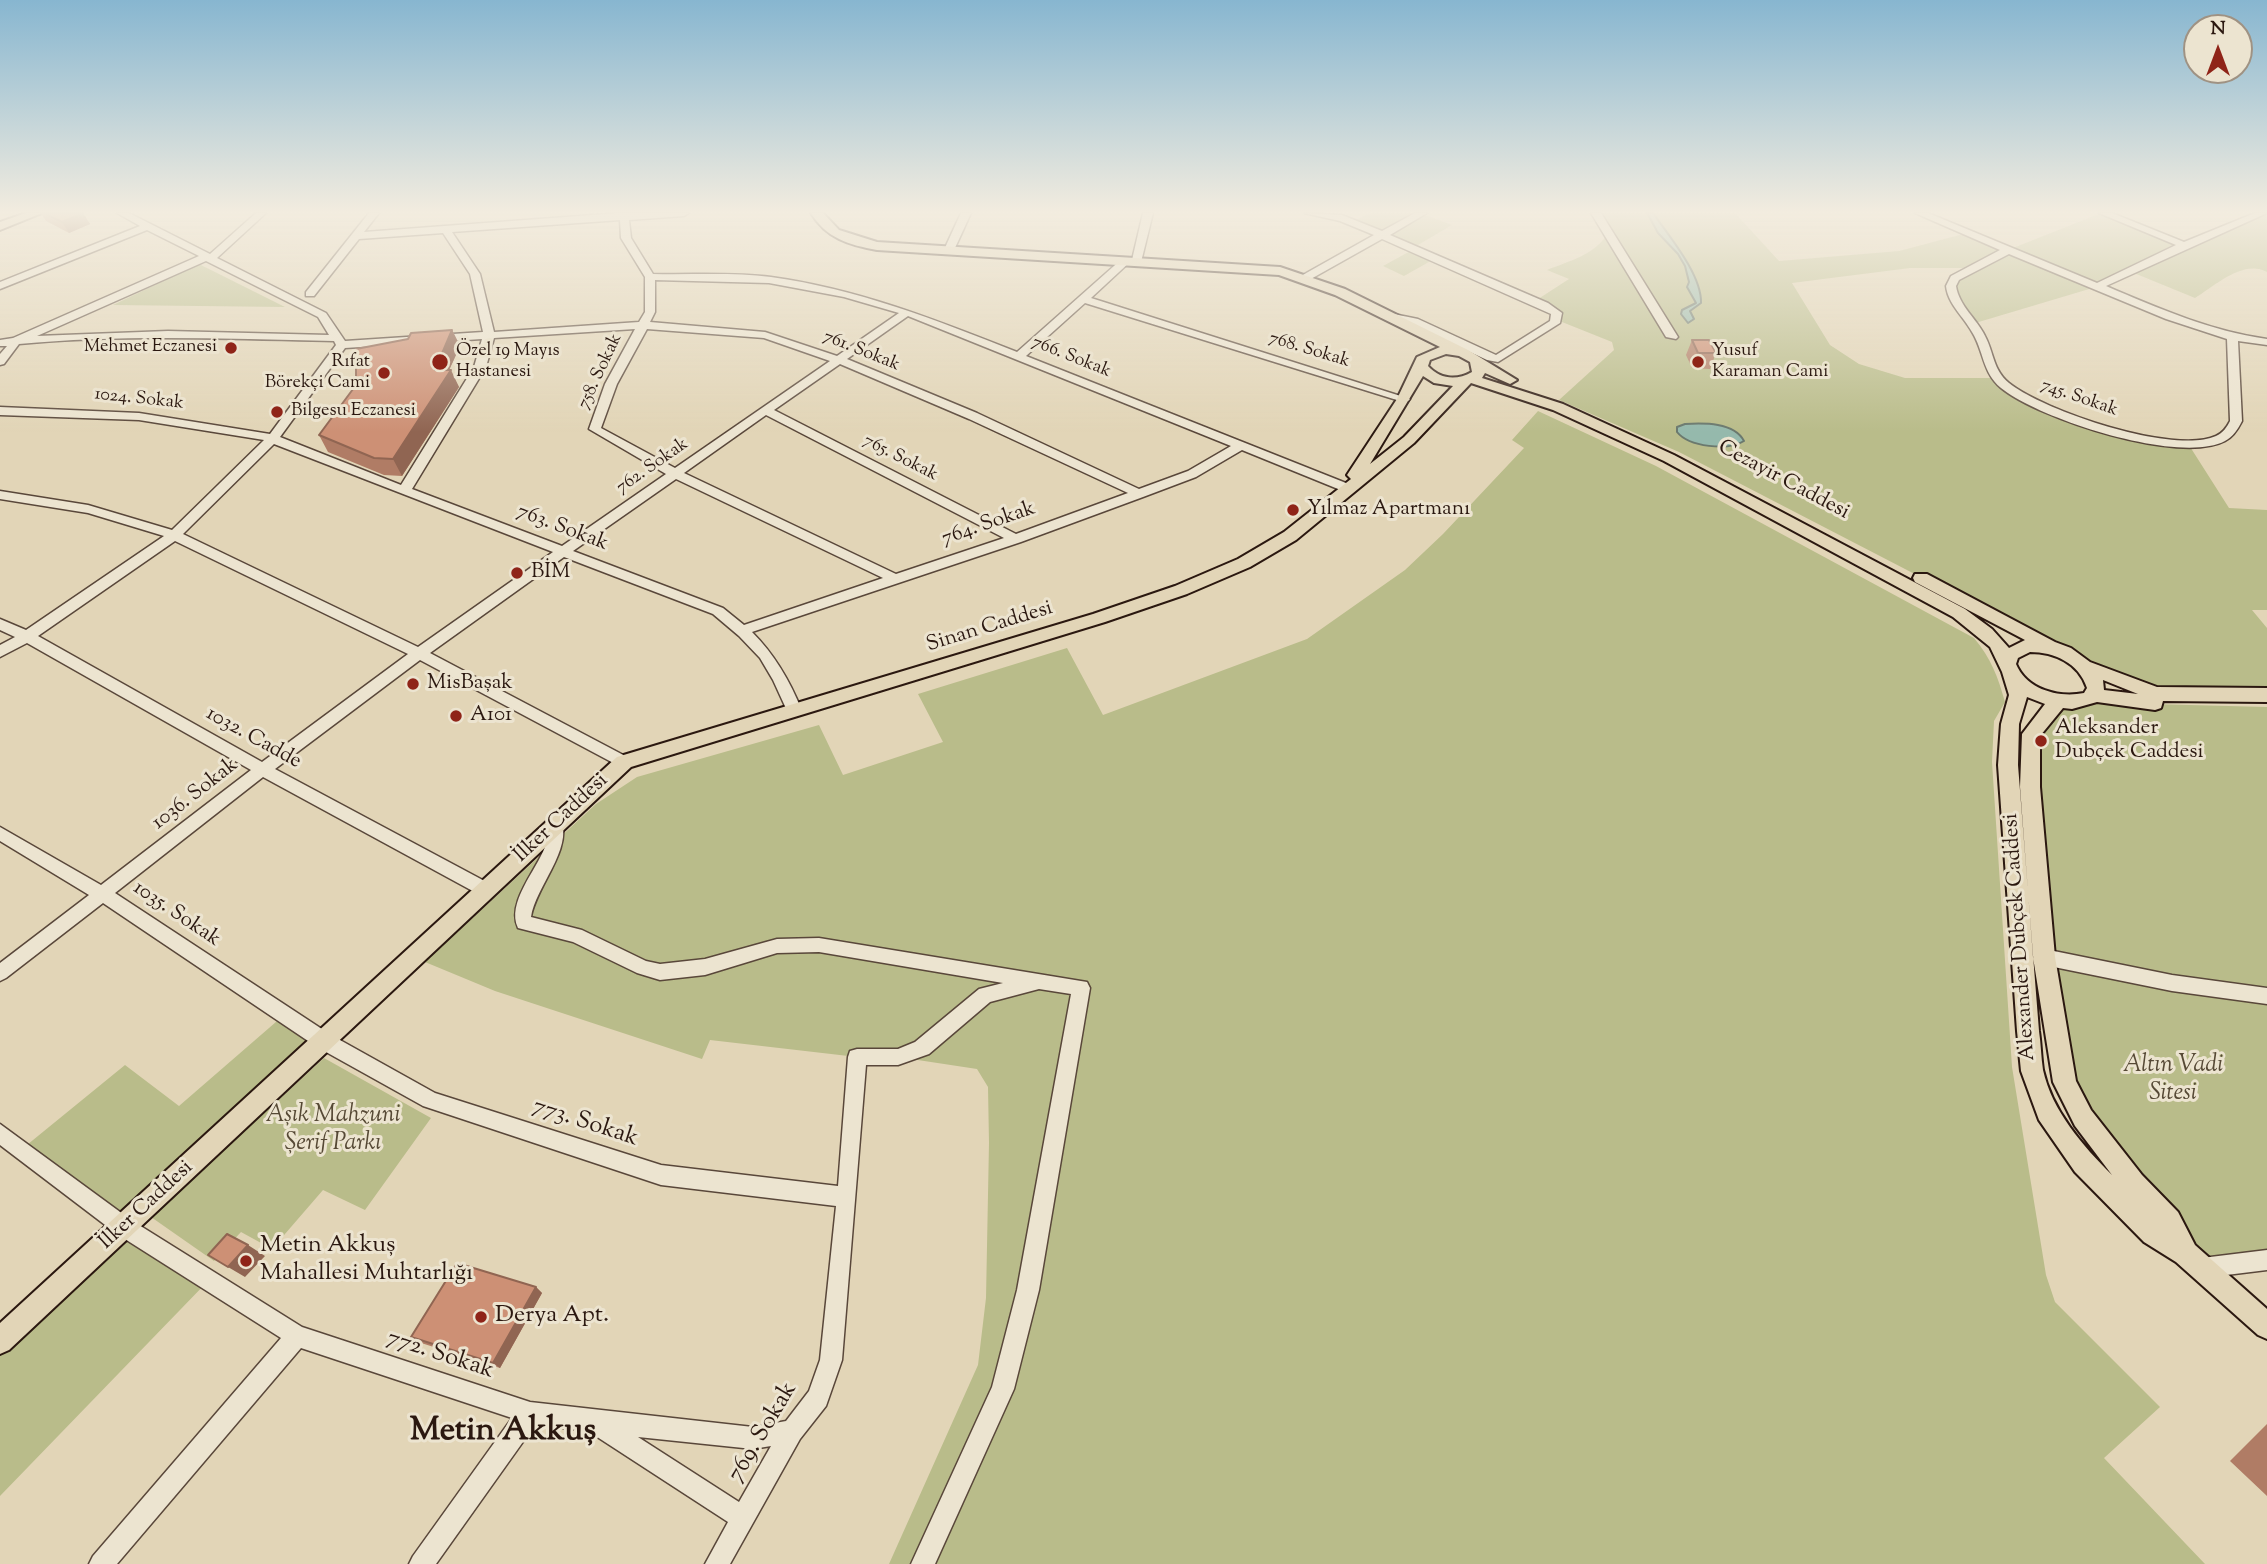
<!DOCTYPE html>
<meta charset="utf-8">
<style>
body{margin:0}
#map{position:relative;width:2267px;height:1564px;overflow:hidden;background:#e2d5b7;font-family:"Sorts Mill Goudy",serif}
canvas{display:block}
.north{position:absolute;left:2183px;top:14px;width:70px;height:70px;box-sizing:border-box;background:#ece4d0;border:2px solid #9f9283;border-radius:50%;rotate:0deg;font-size:19px;font-weight:700;line-height:28px;text-align:center;color:#2b1810}
.north::after{content:'';display:block;margin:auto;width:24px;height:32px;background:#8f2418;clip-path:polygon(50% 0,100% 100%,50% 72%,0 100%)}
</style>
<div id="map">
<canvas width="2267" height="1564"></canvas>
<div class="north">N</div>
</div>
<script>
const c = document.querySelector('canvas').getContext('2d');
c.lineJoin = 'round';
function paint(path, color) {
  c.fillStyle = color;
  c.fill(path, 'evenodd');
}
function stroke(path, color, width, dash) {
  c.strokeStyle = color;
  c.lineWidth = width;
  c.lineCap = dash ? 'butt' : 'round';
  c.setLineDash(dash || []);
  c.stroke(path);
}
function label(font, color, halo, rows, align = 'center') {
  c.font = font + ' "Sorts Mill Goudy",serif';
  c.lineWidth = 6;
  c.setLineDash([]);
  c.textBaseline = 'middle';
  c.strokeStyle = halo;
  c.fillStyle = color;
  for (const [text, x, y, turn = 0] of rows) {
    c.save();
    c.translate(x, y);
    c.rotate((+turn || 0) * Math.PI / 180);
    c.textAlign = isNaN(turn) ? turn : align;
    if (halo) c.strokeText(text, 0, 0);
    c.fillText(text, 0, 0);
    c.restore();
  }
}
paint(new Path2D(`
 M1370,213H1420L1452,225L1413,248L1352,222Z
 M1596,213H1735L1779,261L1899,251L1967,233L2008,250L2101,213L2185,245L2258,214L2267,213V272C2243,259 2215,286 2195,298L2129,271L2096,287L1972,324L1951,286L1965,269L1962,268H1910L1792,283L1830,345L1859,364L1905,378H1998L2024,399L2132,435L2187,442L2229,508L2267,510V610H2252L2267,628V695L2131,686L1679,452L1559,400L1614,350L1612,342L1557,320L1558,317L1535,301L1569,279L1547,270C1569,261 1595,255 1608,233Z
 M1414,249L1436,258L1404,276L1383,266Z
 M199,264L285,307L113,305Z
 M1538,411L1656,466L1974,638C1991,658 1998,677 2005,702L1994,721L1992,762L2012,1067L2046,1275L2055,1302L2160,1407L2104,1458L2205,1564H889L978,1365L986,1298L989,1143L988,1087L977,1069L898,1057H857L710,1040L702,1059L495,991L425,962L596,804L637,777L819,725L843,775L943,742L918,694L1067,648L1103,715L1307,639L1405,570L1443,534L1524,448L1512,440Z
 M2073,702L2267,707V1260L2202,1268L2065,1082L2031,734L2045,715Z
 M284,1015L324,1041L125,1227L209,1280L0,1496V1341L124,1227L22,1149L125,1065L179,1106Z
 M324,1058L431,1118L365,1210L323,1190L272,1249L241,1232L214,1261L151,1217Z`), '#b9bc8a');
const water = new Path2D(`
 M1647,213H1653C1669,236 1702,275 1701,303L1690,311L1694,319L1688,323L1681,314L1682,310L1696,303L1687,287L1689,282L1685,266L1678,254L1658,233Z
 M1685,424C1704,423 1734,422 1744,441C1728,451 1689,447 1677,432V427Z`);
paint(water, '#95b9ac');
stroke(water, '#6b796e', 2);
const minor = new Path2D(`
 M117,213H129L210,254L256,213H266L217,258L326,313L345,341L483,332L470,274L443,233L359,239L314,296H306V292L369,213H379L364,232L619,213H689L684,216L629,220L631,238L653,274C692,275 733,272 771,277C858,289 936,320 1017,352L1123,258L1132,260L1143,213H1153L1141,262L1132,260L1091,298L1410,399L1408,401H1400L1085,303L1026,356L1351,485V491H1343L1242,450L1196,477L1143,497L1021,542L752,632C775,655 790,681 802,711L794,716L789,715L773,680L760,658L739,636L713,614L564,557L430,653L629,758L632,762L629,766H619L420,660L275,769L492,885L494,890L492,895L486,897L480,895L263,777L115,893L331,1035L435,1093L661,1165L838,1186L848,1057L850,1051L857,1049H898L915,1042L979,989L1003,983L819,952L777,953L705,975L660,980L637,973L573,942L518,928C506,903 536,871 545,847C548,839 545,829 549,820H561C573,849 535,888 531,917L582,930L646,961L660,964L705,959L777,939L819,938L1087,982L1090,988L1039,1290L1014,1389L935,1564H911L992,1387L1017,1290L1071,994L1039,989L990,1002L929,1054L898,1065H866L842,1360L826,1406L800,1439L730,1564H705L728,1522L588,1431L535,1425L436,1564H409L413,1556L512,1418L301,1348L117,1564H89L93,1556L281,1338L117,1234L0,1145V1124L131,1220L302,1327L530,1402L753,1427L786,1421L809,1391L820,1360L836,1206L661,1185L423,1106L317,1047L103,903L6,978L0,981V963L89,895L0,841V827L101,885L251,770L27,643L0,657V645L15,637L0,630V619L26,630L164,536L88,513L0,499V491L88,505L172,530L264,440L139,420L0,415V407L139,413L270,434L336,345L334,341C229,339 124,334 19,344L4,364L0,365V354L7,346H0V340L13,338L199,256L147,230L0,289V282L140,226ZM620,220L621,238L645,277V312L639,322L494,332L480,274L452,232ZM206,261L318,317L329,335L168,331L37,336ZM655,280L769,283L844,297L899,313L837,356L765,332L650,322L655,312ZM908,316L1231,446L1188,471L1139,489L977,413L847,359ZM635,329L605,384L589,429L666,474L562,546L412,489L486,367L494,338ZM647,329L764,338L830,361L675,468L601,428L617,384ZM482,339L474,367L401,485L280,437L345,348ZM840,364L969,419L1128,493L1016,534L774,410ZM766,415L1004,538L896,574L684,473ZM274,444L553,552L418,647L183,534ZM676,479L883,578L744,625L723,608L573,551ZM175,541L408,654L262,762L38,636ZM638,1437L753,1449L771,1446L739,1502Z
 M961,213H971L954,250L945,252L944,250Z
 M1304,213L1342,215L1382,231L1415,213H1427L1390,235L1548,303L1562,313L1560,323L1498,362L1487,360L1411,324L1380,317V313L1384,312L1418,319L1496,355L1550,321L1551,314L1382,239L1309,280H1301V276L1374,235L1340,221Z
 M1591,213H1601L1678,337L1676,339L1666,337Z
 M1915,213H1928L2097,283L2176,245L2099,213H2112L2184,242L2255,213H2267L2106,286C2158,308 2210,331 2267,339V345L2238,341L2242,421C2238,429 2233,437 2225,441C2180,465 2039,419 2001,388C1982,372 1984,351 1972,332C1963,316 1948,304 1946,286L1951,276L2000,250ZM2009,254L2166,319L2227,339L2230,421C2227,427 2223,433 2216,436C2174,455 2044,411 2009,383C1993,370 1994,353 1985,336C1977,319 1959,306 1956,286L1959,280Z
 M2044,949L2172,975L2267,988V1004L2172,991L2044,965L2038,962L2035,957L2038,952Z
 M2267,1250V1270L2202,1278L2195,1275L2192,1268L2195,1261L2202,1258Z`);
const major = new Path2D(`
 M26,213H42L0,230V222Z
 M811,213H823L839,230L877,242L1280,267L1345,289L1468,350L1517,380L1510,384L1485,373L1482,378L1563,404L1674,455L1965,609L1992,629L2009,648L2025,640L1915,582L1913,578L1915,574H1927L2055,642L2071,648L2090,662L2157,687L2267,688V702L2163,701L2161,708L2155,710L2097,702L2072,709L2063,708L2040,736V787L2055,957L2076,1081L2091,1110L2142,1175L2178,1212L2195,1245L2267,1309V1339L2258,1335L2176,1262L2144,1242L2075,1172L2039,1120L2021,1071L2017,1031L1998,765L2001,724L2009,695L2002,672L1990,647L1953,617L1664,461L1553,410L1471,383L1414,443L1296,540L1250,567L1187,594L1105,622L631,767L9,1350L0,1354V1323L617,757L1093,614L1175,586L1238,559L1284,532L1351,479L1347,475L1397,399L1417,357L1440,347L1335,295L1279,275L877,250C849,245 826,238 811,213ZM1446,354L1459,356L1470,362L1472,372C1456,381 1440,379 1428,366L1430,360ZM1423,376L1434,383L1453,386L1404,437L1370,464ZM2030,652C2054,652 2079,663 2087,688L2084,693C2059,698 2027,690 2016,664L2018,658ZM2103,680L2138,694L2104,690ZM2027,697L2045,704L2022,734L2020,787L2033,957L2053,1082L2075,1126L2112,1175C2083,1146 2052,1111 2043,1070C2041,1057 2041,1044 2039,1031L2018,765L2019,724Z`);
stroke(minor, '#59473a', 3);
stroke(major, '#2b1810', 4);
paint(minor, '#ece4d0');
paint(major, '#e2d5b7');
paint(new Path2D(`
 M41,213H83L90,224L69,233L46,221Z
 M452,330L460,346L449,370L459,387L402,476L384,475L328,452L319,435L408,339Z
 M1692,340L1716,353L1710,369L1692,368L1686,355Z
 M536,1287L542,1293L500,1368L418,1342L411,1337Z
 M2267,1424V1496L2230,1461Z`), '#b07c65');
paint(new Path2D(`
 M83,213L90,224L69,233L62,222Z
 M452,330L460,346L446,377L451,370L459,387L402,476L393,459Z
 M248,1245L265,1256L245,1277L228,1267Z
 M536,1287L542,1293L500,1368L493,1363Z`), '#906552');
const building = new Path2D(`
 M44,213H83L62,222Z
 M452,330L435,370H451L393,459L374,458L319,435L356,385V349L408,339L411,333Z
 M1692,340H1709L1716,353H1698Z
 M227,1234L248,1245L228,1267L208,1255Z
 M457,1263L536,1287L493,1363L411,1337Z`);
paint(building, '#cd9075');
stroke(building, '#906552', 2);
const sky = c.createLinearGradient(0, 0, 0, 432);
sky.addColorStop(0, '#87b6d0');
sky.addColorStop(0.49, '#f2ecdf');
sky.addColorStop(1, '#f2ecdf00');
c.fillStyle = sky;
c.fillRect(0, 0, 2267, 432);
for (const [x, y, r, color] of [
 [231,348,7,"#8f2418"],
 [440,362,9,"#8f2418"],
 [1698,362,7,"#8f2418"],
 [384,373,7,"#8f2418"],
 [277,412,7,"#8f2418"],
 [1293,510,7,"#8f2418"],
 [517,573,7,"#8f2418"],
 [413,684,7,"#8f2418"],
 [456,716,7,"#8f2418"],
 [2041,741,7,"#8f2418"],
 [246,1261,7,"#8f2418"],
 [481,1317,7,"#8f2418"]
]) {
  const dot = new Path2D();
  dot.arc(x, y, r, 0, 2 * Math.PI);
  c.fillStyle = color;
  c.fill(dot);
  stroke(dot, '#ece4d0', 2.5);
}
label('18px', '#2b1810', '#ece4d0', [
 ["Mehmet Eczanesi",217,348,"right"],
 ["Özel 19 Mayıs",456,352],
 ["Hastanesi",456,373],
 ["Yusuf",1712,352],
 ["Karaman Cami",1712,373],
 ["Rıfat",370,363,"right"],
 ["Börekçi Cami",370,384,"right"],
 ["Bilgesu Eczanesi",291,412]
], 'left');
label('18px', '#2b1810', '#ece4d0', [
 ["768. Sokak",1309,351,17],
 ["761. Sokak",861,352,22],
 ["766. Sokak",1071,358,22],
 ["758. Sokak",601,372,-65],
 ["745. Sokak",2079,399,19],
 ["1024. Sokak",139,400,6],
 ["765. Sokak",900,459,27],
 ["762. Sokak",653,467,-35]
]);
label('21px', '#2b1810', '#ece4d0', [
 ["Cezayir Caddesi",1783,481,28],
 ["764. Sokak",989,525,-19],
 ["763. Sokak",562,529,21],
 ["Sinan Caddesi",990,628,-17],
 ["1032. Cadde",253,739,29],
 ["1036. Sokak",196,795,-38],
 ["İlker Caddesi",562,819,-43],
 ["1035. Sokak",176,915,34],
 ["Alexander Dubçek Caddesi",2021,937,-94],
 ["İlker Caddesi",147,1206,-43]
]);
label('21px', '#2b1810', '#ece4d0', [
 ["Yılmaz Apartmanı",1307,510],
 ["BİM",531,573],
 ["MisBaşak",427,684],
 ["A101",470,716],
 ["Aleksander",2055,729],
 ["Dubçek Caddesi",2055,753]
], 'left');
label('italic 24px', '#564935', '#ece4d0', [
 ["Altın Vadi",2173,1067],
 ["Sitesi",2173,1095],
 ["Aşık Mahzuni",333,1117],
 ["Şerif Parkı",333,1145]
]);
label('24px', '#2b1810', '#ece4d0', [
 ["773. Sokak",585,1124,18],
 ["772. Sokak",440,1356,18],
 ["769. Sokak",764,1433,-59]
]);
label('24px', '#2b1810', '#ece4d0', [
 ["Metin Akkuş",260,1247],
 ["Mahallesi Muhtarlığı",260,1275],
 ["Derya Apt.",495,1317]
], 'left');
label('bold 33px', '#2b1810', '#ece4d0', [
 ["Metin Akkuş",503,1433]
]);
</script>
